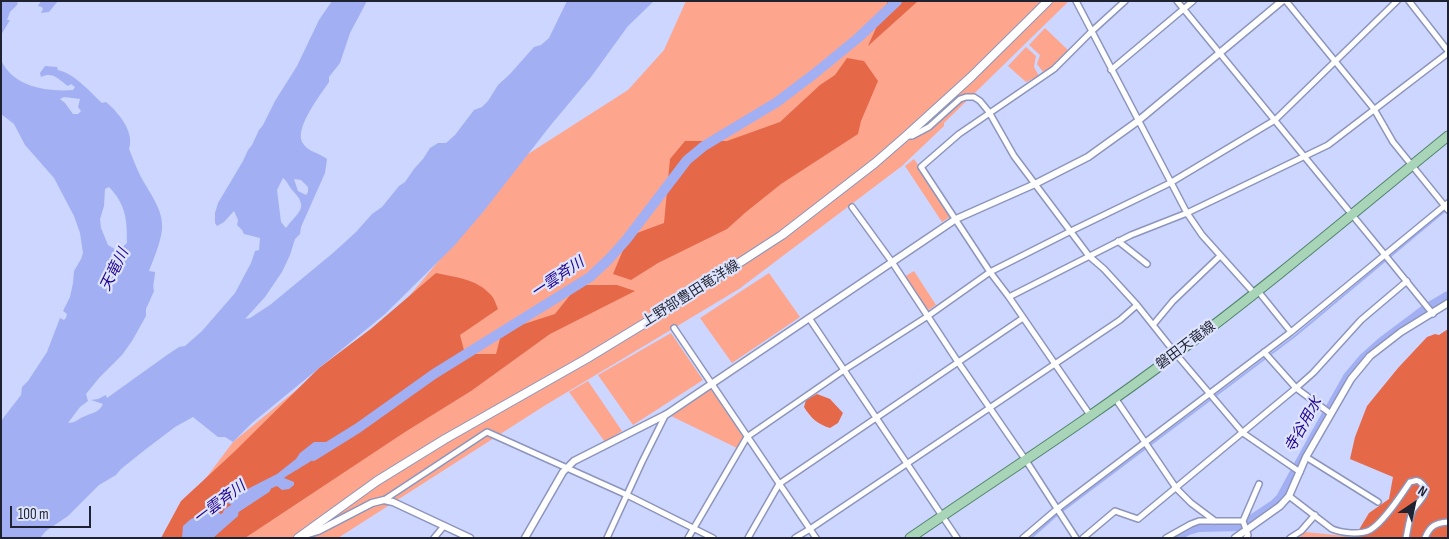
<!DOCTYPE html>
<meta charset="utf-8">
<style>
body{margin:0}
#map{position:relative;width:1449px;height:539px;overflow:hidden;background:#ccd6ff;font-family:"Sofia Sans Condensed",sans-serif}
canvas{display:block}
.frame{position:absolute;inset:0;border:2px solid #1f2231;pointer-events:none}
.north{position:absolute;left:1389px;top:479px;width:50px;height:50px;-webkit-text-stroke:4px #dee4fd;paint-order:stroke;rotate:34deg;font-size:14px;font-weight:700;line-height:20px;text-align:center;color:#1f2231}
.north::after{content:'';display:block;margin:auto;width:18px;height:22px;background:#1f2231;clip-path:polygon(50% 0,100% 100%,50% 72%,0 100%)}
.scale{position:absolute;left:10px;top:506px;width:81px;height:22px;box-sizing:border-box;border:2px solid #1f2231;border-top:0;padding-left:6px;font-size:15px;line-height:18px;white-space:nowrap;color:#1f2231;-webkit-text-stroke:4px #dee4fd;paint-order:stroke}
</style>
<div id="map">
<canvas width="1449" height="539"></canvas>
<div class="frame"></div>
<div class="north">N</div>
<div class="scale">100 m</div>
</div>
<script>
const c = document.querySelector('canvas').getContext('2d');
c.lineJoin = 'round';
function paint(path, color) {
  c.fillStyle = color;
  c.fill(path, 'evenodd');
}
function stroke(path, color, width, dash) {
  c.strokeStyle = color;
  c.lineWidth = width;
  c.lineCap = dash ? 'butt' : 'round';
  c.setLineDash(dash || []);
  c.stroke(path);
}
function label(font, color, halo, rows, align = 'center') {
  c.font = font + ' "Sofia Sans Condensed","Noto Sans JP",sans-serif';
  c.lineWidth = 4.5;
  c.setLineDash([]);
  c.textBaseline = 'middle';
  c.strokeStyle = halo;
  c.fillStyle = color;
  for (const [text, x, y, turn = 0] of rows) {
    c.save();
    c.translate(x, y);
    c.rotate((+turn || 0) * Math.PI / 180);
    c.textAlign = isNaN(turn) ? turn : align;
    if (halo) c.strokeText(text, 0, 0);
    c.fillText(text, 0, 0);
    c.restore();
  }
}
paint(new Path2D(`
 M686,1H1069L944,123V126L902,166L739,289L544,406L338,538H165L164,534L233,442L406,300L528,154L628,90L664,50Z
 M1045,28L1069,51L1057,66L1043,72L1037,64L1040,55L1029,45Z
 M1026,47L1036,56L1034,67L1039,76L1026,82L1008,66Z
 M914,159L953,215L942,222L905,166Z
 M914,271L936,305L927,311L904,277Z
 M769,273L800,317L732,363L700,318Z
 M671,333L703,380L633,425L598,375Z
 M588,381L622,431L605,442L569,392Z
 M711,389L744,438L737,448L671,416Z
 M1305,532L1355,537L1296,538Z`), '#fea58e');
paint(new Path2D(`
 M888,1H918L868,46Z
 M847,58L864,61L878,81L861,121L858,134L781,184L746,212L727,229L658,263L631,280L613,274L629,236L664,223L670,159L685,141H727L780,122L820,85L835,75Z
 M436,273C455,277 477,279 491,295C494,298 496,304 498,309L460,335L465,354H496L502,331L555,314L578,285H617L635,291L550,334L471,391L405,432L245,538H161L181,501L234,452L319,368L372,328Z
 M1448,329V538H1354L1369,513L1389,499L1393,477L1350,459L1355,437L1367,406L1398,368L1427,337L1435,334L1439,335Z
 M817,394L830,399L843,413L838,423L830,428C817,424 811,418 804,407L806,400Z`), '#e56849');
paint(new Path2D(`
 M1,1H19L17,3L18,4L10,12L7,20H10L1,35Z
 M41,1H58L49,12L41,13L43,9L42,7L38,6Z
 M332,1H367L350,33L340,63L329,77V82C321,94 295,127 302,142C307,152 320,153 327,159L325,173L301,227L300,234L295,239L290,255L282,272L265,297L245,319L250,318L270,305L333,253L356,232L372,214L382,207L399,186L405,182L414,169L423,159L430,148L438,143H446L455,135L474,110L482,107L488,101L498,85L510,74L534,47L541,45L549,38L567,1H654L628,26L591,77L550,126L483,212L454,246L385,314L252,423L233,442L225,437H218L193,417L175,427L146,449L121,469L116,475L99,485L68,516L46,531L40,538H1V421L21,395L22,387L28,381L47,352L60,318L64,320L66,318L67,314L63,311L70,297L73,283L74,271L81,259L83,253L80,233L74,216L54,178L25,145L14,124L1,114V60C13,87 47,92 73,90L75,87L71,84L68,86C59,80 53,71 41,77L40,73L45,66L57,67L58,70C75,74 89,91 102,103L106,102C118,112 135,132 129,149C133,158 136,168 141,177C150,194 164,210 162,230C160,244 154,258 149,271L155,272C155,279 152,285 154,291L146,309V316L132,341L122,355L99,378L86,394L88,401L80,407L68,423C74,423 77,420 83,417C91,413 99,413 103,404L91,400L98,399L106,395L107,398L167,355L179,347L185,346L202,331L235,293L251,263L255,251L259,250L260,238L244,234L242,230L237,225L238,220L234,211L224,222L217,226L215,223V213L218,203L243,161L248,150L252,145L259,130L263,125L275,101L297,66L319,20ZM64,97L80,99L78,107L81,111L78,114H73L65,103L60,99ZM283,178C288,182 289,187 293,191C310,209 297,212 286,228L281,222L277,190ZM294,179L301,180L308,187V192L306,195L298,191ZM109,187C126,205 127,219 127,243L118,251L108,245L101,228L100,219L104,206L105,189Z
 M314,442H327C323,458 296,469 284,478L294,482V485L289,489L282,490L277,486L240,501L238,516L213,538H182L183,526L191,519L222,504L217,512L221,514L229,509L232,505L228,503V499L277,474L296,459L300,453Z`), '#a2b0f3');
stroke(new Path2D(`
 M1031,538L1057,515L1295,336L1446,210`), '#a2b0f3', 2);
stroke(new Path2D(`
 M313,456L358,428L434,374L590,277L609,259L626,240L687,160L704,146L777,102L814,74L858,38L897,1
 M228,513L266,488
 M1175,538L1188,530L1199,527L1242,526L1274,505L1281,498L1312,441L1348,377L1364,358L1382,342L1426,309L1448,296`), '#a2b0f3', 10);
const minor = new Path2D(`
 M1076,1L1187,213L1202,235L1255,294
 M1177,1L1385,255L1433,314
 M1286,1L1374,109L1393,142L1448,210
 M1409,1L1448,51
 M1111,70L1193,1
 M906,136H912L929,127L960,99L966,97H974L980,101L989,112L1014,156L1089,256L1104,269L1137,305L1176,354L1243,433L1300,472
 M852,207L892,262L958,362L1025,459L1076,538
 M1118,241L1147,264
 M1258,291L1291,332
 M1009,297L1131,235L1187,213L1328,145L1448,53
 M809,318L957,538
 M1153,325L1173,301L1220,256
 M674,328L816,538
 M1264,352L1296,388L1331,414
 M1115,398L1176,488L1191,503L1215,521
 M1090,415L1009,297L990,272L921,167L959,134L1054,69L1091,32L1125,1
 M1306,457L1378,502
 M1289,496L1332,529C1342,533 1360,535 1370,530C1384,522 1401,495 1410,482C1415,481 1418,479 1421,483C1433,492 1417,502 1413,510C1409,518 1408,529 1406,538
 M384,500L487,432L627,495L713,538
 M1243,521L1259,484
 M434,538L444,526
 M607,538L642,462L666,414
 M688,538L747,437L844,370L928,316L990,272L1071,231L1170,183L1275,120L1397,1
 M748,538L779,484L1023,318
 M795,538L810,529L1120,320L1137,305
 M1023,538L1057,509L1291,332L1448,203
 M1083,538L1115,511L1138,519L1296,388L1313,373L1361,320L1407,281
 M1166,538L1191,524L1199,521H1243L1248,535L1246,538
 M1290,538L1301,531L1315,515
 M1425,538C1430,526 1435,523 1448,522`);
const tertiary = new Path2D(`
 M305,535L318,531L372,503L384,500L393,502L470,538
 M525,538L563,472L574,461L667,414L956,219L1035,184L1088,157L1138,121L1282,1
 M1235,538L1280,506L1289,496L1306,457L1351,379L1370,356L1401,332L1448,303`);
const secondary = new Path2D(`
 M298,538L377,481L445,439L586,359L668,309L782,235L875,163L906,136L971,77L1048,1`);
const primary = new Path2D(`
 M910,538C999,477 1091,418 1177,353C1270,284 1358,209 1448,136`);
stroke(minor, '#8d95bc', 8);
stroke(tertiary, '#8d95bc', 9);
stroke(secondary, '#8d95bc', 10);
stroke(primary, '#52846a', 11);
stroke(minor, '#fff', 5);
stroke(tertiary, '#fff', 6);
stroke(secondary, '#fff', 8);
stroke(primary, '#a8d5b8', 9);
label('14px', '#1f2231', '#dee4fd', [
 ["上野部豊田竜洋線",691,294,-32],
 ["磐田天竜線",1186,346,-37]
]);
label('italic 15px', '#22038e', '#dee4fd', [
 ["天竜川",115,270,-64],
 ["一雲斉川",558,278,-34],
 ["寺谷用水",1304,425,-61],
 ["一雲斉川",220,503,-37]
]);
</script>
